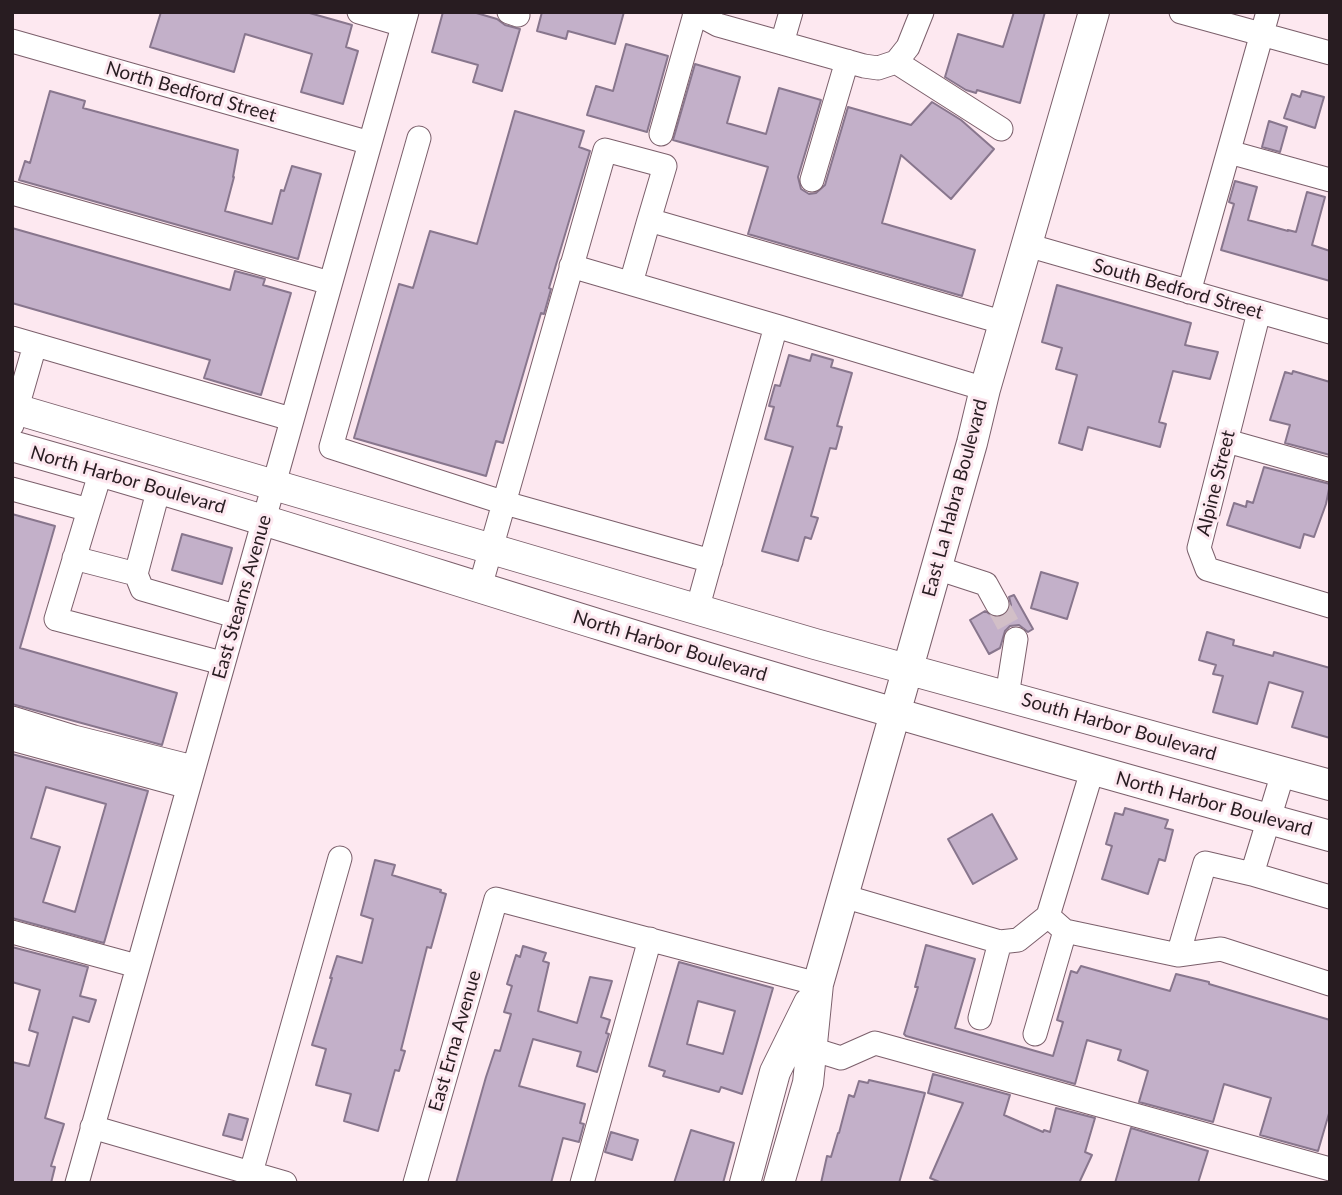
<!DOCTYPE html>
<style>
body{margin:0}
#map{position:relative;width:1342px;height:1195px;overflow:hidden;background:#fde8f0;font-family:Lato,sans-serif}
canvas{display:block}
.frame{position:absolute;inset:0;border:14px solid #281c21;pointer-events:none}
</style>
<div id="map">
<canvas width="1342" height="1195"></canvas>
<div class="frame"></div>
</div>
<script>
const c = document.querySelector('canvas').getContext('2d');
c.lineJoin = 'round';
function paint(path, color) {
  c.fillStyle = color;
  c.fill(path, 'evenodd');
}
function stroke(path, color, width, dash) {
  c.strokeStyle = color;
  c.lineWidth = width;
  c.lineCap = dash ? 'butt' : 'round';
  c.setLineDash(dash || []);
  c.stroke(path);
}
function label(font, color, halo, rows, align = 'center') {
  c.font = font + ' Lato,sans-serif';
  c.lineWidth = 6;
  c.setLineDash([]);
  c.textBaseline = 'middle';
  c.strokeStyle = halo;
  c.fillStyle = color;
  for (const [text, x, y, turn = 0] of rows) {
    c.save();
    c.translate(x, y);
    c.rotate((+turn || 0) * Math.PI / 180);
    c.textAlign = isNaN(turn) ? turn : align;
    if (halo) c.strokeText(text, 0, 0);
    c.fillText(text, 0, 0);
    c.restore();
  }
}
const building = new Path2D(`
 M161,12H306L352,25L346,47L358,51L343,104L301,92L312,54L245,34L234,72L150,47Z
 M443,12H473L497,19L505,25L520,29L502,91L473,82L478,65L432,52Z
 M542,12H624L615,44L568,31L566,39L537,31Z
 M1014,12H1045L1020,103L977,90L976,93L966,90L945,77L958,34L1003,47Z
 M626,44L668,56L647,132L587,115L596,86L613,91Z
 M695,64L740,77L727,123L766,134L779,88L821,100L798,177L801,189L809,194L816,193L825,185L848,107L911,125L932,102L961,120L994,149L951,199L901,155L882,223L975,250L962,296L748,234L768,167L673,140Z
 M50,91L85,101L83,108L238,150L233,177H234L225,211L272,224L281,190L284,191L292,166L321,174L298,259L19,180L25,161L30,163Z
 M1302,91L1324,97L1315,128L1284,118L1292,94L1300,97Z
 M515,111L584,131L579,147L590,151L549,288L551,289L544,314L541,313L503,443L496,441L486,476L354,438L399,284L413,288L430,231L477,244Z
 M1269,121L1287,127L1280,152L1262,147Z
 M1235,181L1257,187L1248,220L1288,231V230L1296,232L1307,192L1325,197L1312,245L1330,251V281L1221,250L1234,204L1229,202Z
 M12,228L230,290L235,271L265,279L263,285L291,293L261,395L204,378L210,360L12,303Z
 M1057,285L1191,323L1185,345L1218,352L1210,379L1173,371L1159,422L1166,424L1160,447L1088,427L1082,450L1059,443L1077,375L1056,369L1062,348L1042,342Z
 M812,354L833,360L831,367L852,373L837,426L842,427L836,449L830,448L811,516L818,518L811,539L805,537L798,561L762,551L793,447L765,439L774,407L769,406L775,385L780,386L789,355L810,361Z
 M1293,371L1330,382V455L1285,443L1290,425L1270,420L1285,372L1292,374Z
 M1264,467L1330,484L1326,504L1314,537L1304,534L1300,548L1227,525L1234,503L1246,507L1247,501L1253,503Z
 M12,514L55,526L20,648L177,693L162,745L12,704Z
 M182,534L232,548L222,584L172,570Z
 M1041,572L1078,583L1067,619L1031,608Z
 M1014,595L1033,629L1028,632L1019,625L1010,626L1005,631L1000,648L989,654L970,620L985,611L996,618L1004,616L1011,605L1009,597Z
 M1207,632L1234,640L1233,645L1273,656L1274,652L1330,668V738L1292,727L1303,692L1269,682L1257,724L1213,712L1223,676L1213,674L1216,665L1199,660Z
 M12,754L148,791L104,943L12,918ZM46,787L106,804L75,912L43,902L60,847L31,838Z
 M1125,808L1168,820L1165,828L1173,830L1165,861L1159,859L1148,894L1102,879L1112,846L1106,844L1115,813L1123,815Z
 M992,814L1017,859L973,884L948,839Z
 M375,860L395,865L392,875L441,890L440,892L446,894L431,948L427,947L401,1050L405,1051L399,1071L395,1070L378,1131L344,1121L351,1094L316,1085L326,1049L312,1045L332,978H330L337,956L362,963L373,919L361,915Z
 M926,945L975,959L955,1028L1053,1056L1063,1022L1057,1020L1071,971L1077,973L1081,966L1170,991L1176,974L1209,982V984L1330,1020V1110L1318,1151L1260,1135L1271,1098L1224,1084L1213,1122L1139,1102L1148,1071L1118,1060L1121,1050L1087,1040L1075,1084L906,1036L904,1034L918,987H915Z
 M523,946L546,953L543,961L549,963L538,1011L577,1023L590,977L612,981L601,1017L610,1020L606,1033L609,1034L597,1072L577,1066L581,1052L533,1039L519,1086L585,1104L580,1123L584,1124L579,1142L563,1138L551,1183H456L486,1077L495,1050L500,1051L511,1014L504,1012L512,986L507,984L516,955L520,957Z
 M12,947L88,967L80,996L96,1000L89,1022L73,1017L45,1118L64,1124L51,1166L55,1167L51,1183H12V1062L29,1066L38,1033L29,1030L40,990L12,982Z
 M679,962L773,988L742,1094L721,1087L719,1092L663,1076L665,1071L649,1066ZM698,1001L735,1011L723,1054L687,1044Z
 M933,1074L1010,1095L1004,1115L1043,1132L1044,1130L1050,1132L1056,1108L1095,1118L1085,1152L1092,1155L1079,1183H942L930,1178L963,1103L928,1093Z
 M869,1080L925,1093L899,1183H821L827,1156L831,1157L838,1133H839L849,1095L854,1097L859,1081L868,1083Z
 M229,1114L248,1119L242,1140L223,1135Z
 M1131,1128L1208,1151L1198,1183H1115Z
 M691,1130L734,1143L723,1183H674Z
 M611,1132L638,1140L632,1160L605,1152Z`);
paint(building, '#c3b0c9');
stroke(building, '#88768d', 2);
stroke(new Path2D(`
 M997,604L1016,639`), '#d2bfc7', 23, [23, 11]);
const minor = new Path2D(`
 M359,12L403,25
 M509,12L518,15
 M694,12L718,25L864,66L878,68L896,62
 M1181,12L1330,53
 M12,41L370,143
 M782,43L791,12
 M896,62L1001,129
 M896,62L908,47L922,12
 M661,134L695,14
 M419,138L331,447L505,503L711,561
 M1229,152L1330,180
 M812,180L847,61
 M12,193L330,283
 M1027,245L1330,332
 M571,266L776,326
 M631,283L649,220
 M1189,292L1268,12
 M1259,312L1199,548L1207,569L1330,606
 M12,338L291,419
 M12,425L35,345
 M1227,441L1330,470
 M12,489L89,510L56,619L222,663
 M89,510L101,471
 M74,558L136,574L159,488
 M937,568L986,584L997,604
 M136,574L142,589L235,616
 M480,587L605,150L665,166L649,220L1005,323
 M697,610L776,326L985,389
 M1007,696L1016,639
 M12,718L74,737L193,767
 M12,739L188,787
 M1092,771L1048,916L1065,931L1178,955L1205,863L1252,874L1283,773
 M1252,874L1330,897
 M843,896L1000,942
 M12,932L137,966
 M1178,955L1221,949L1330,984
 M980,1018L1000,942L1018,940L1048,916
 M1035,1034L1065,931
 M812,1049L841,1058L875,1043L1330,1169
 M92,1127L285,1183
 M77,1183L407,12
 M248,1183L340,858
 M415,1183L496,899L818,984
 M582,1183L650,939`);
const major = new Path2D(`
 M12,408L815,644L1330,785
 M12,446C212,502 409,566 607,627C847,701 1088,769 1330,836
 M745,1183L775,1072L809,1003
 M779,1183L808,1083L818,984L972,443L985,389L1094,12`);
stroke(minor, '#7b5f6b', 25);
stroke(major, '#7b5f6b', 32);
stroke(minor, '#fff', 23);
stroke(major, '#fff', 30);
label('19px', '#281c21', '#fde8f0', [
 ["North Bedford Street",191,92,16],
 ["South Bedford Street",1178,289,16],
 ["North Harbor Boulevard",128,480,16],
 ["Alpine Street",1216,483,-76],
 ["East La Habra Boulevard",955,498,-75],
 ["East Stearns Avenue",242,597,-74],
 ["North Harbor Boulevard",670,646,17],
 ["South Harbor Boulevard",1119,727,16],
 ["North Harbor Boulevard",1214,804,15],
 ["East Erna Avenue",455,1041,-74]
]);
</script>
